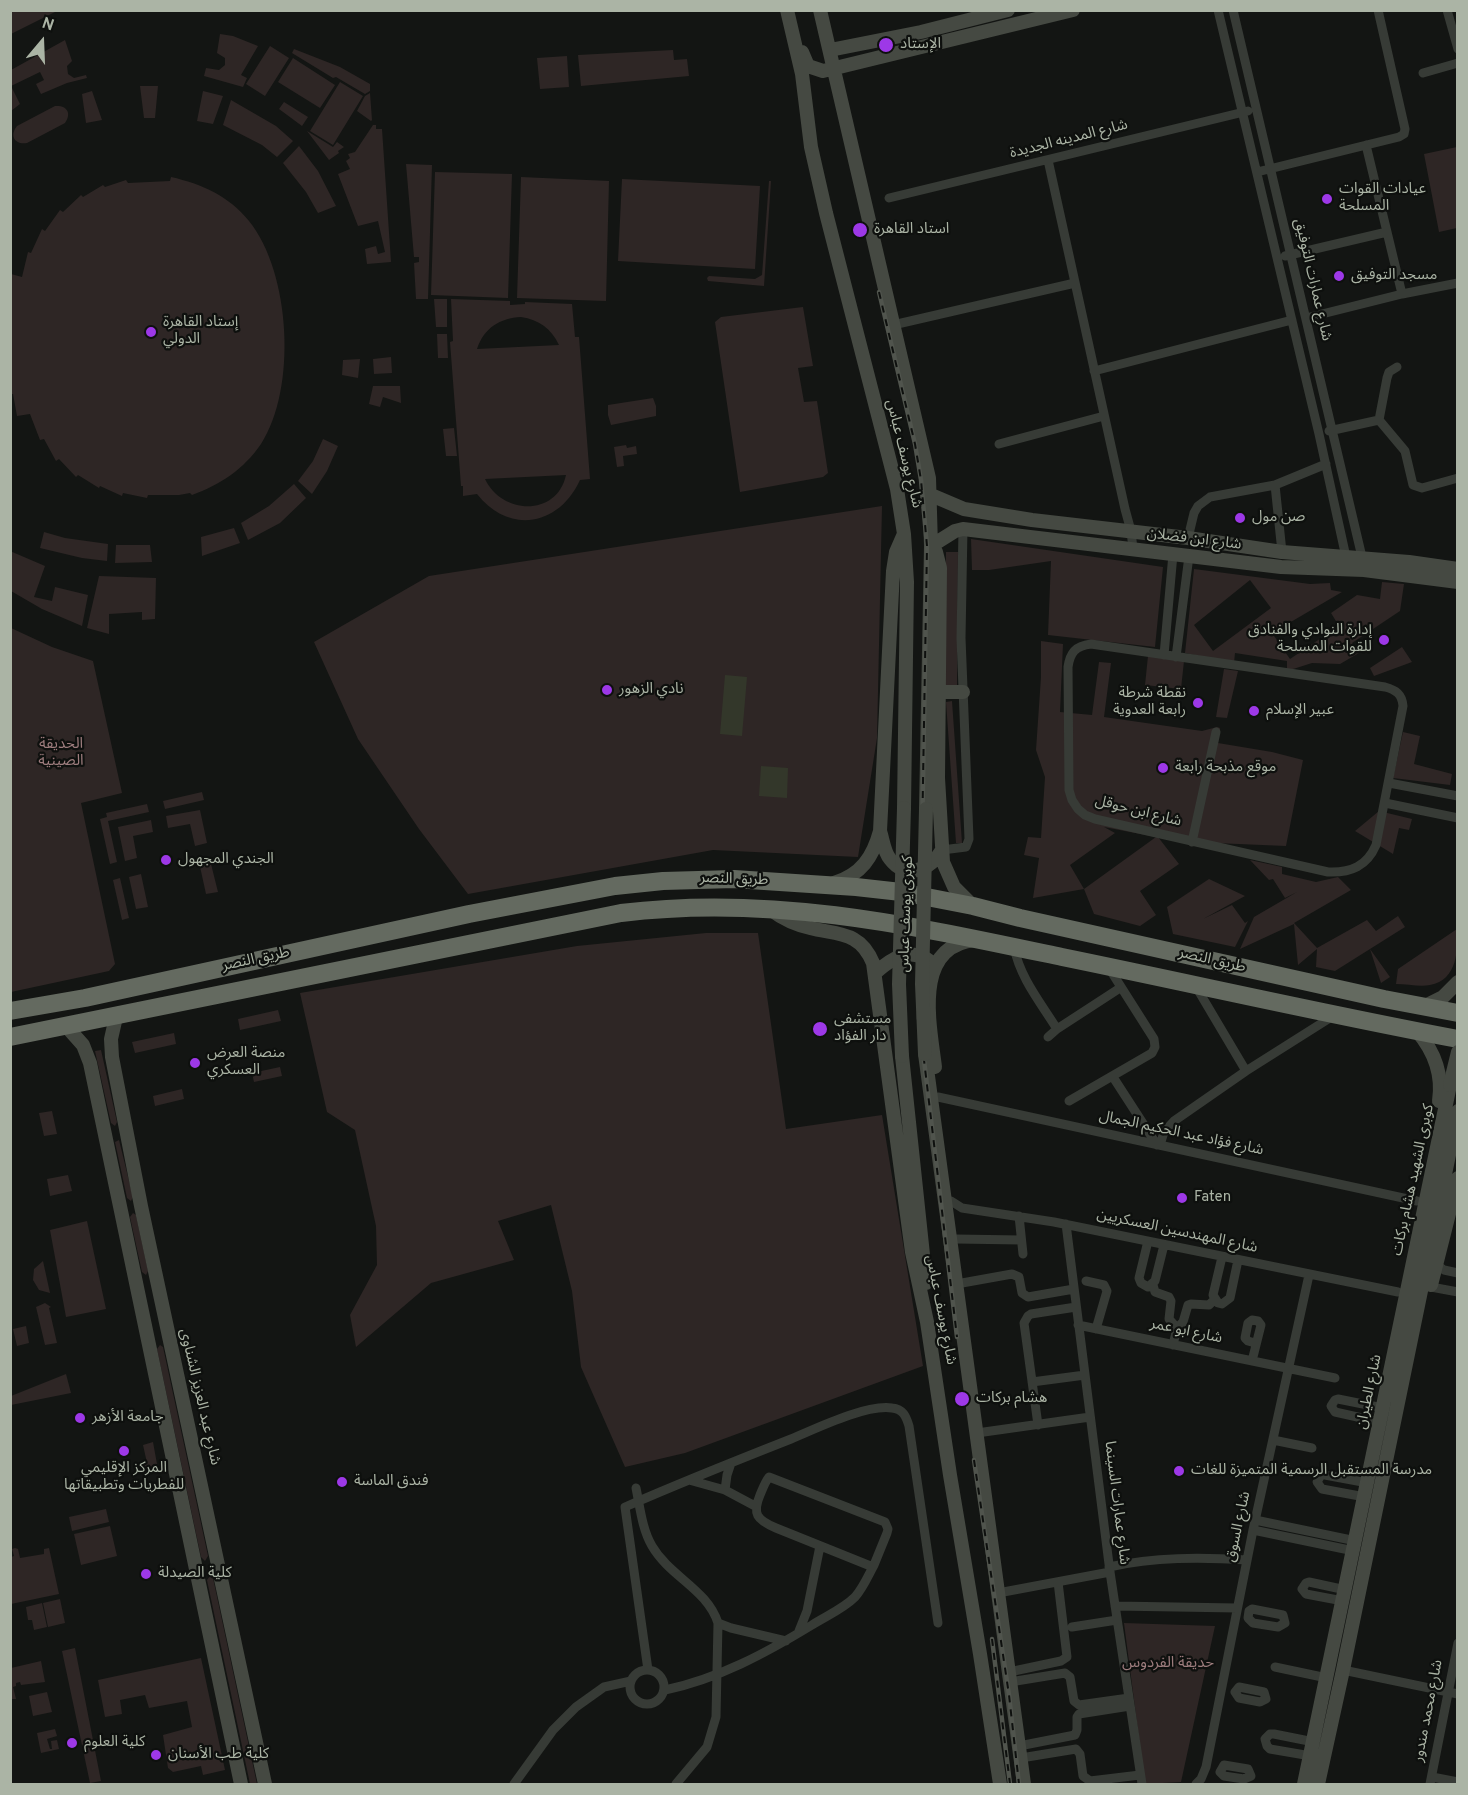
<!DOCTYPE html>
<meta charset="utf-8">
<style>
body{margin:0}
#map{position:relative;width:1468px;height:1795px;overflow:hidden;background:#131513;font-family:Overpass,sans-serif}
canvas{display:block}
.frame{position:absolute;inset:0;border:12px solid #abb4a5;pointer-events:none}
.north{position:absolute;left:12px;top:12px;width:60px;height:60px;-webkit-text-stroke:4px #0e100e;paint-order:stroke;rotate:19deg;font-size:16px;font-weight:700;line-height:24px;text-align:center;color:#abb4a5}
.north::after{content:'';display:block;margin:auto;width:21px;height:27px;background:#abb4a5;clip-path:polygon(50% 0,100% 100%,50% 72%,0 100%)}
</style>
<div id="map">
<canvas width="1468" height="1795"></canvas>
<div class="frame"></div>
<div class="north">N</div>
</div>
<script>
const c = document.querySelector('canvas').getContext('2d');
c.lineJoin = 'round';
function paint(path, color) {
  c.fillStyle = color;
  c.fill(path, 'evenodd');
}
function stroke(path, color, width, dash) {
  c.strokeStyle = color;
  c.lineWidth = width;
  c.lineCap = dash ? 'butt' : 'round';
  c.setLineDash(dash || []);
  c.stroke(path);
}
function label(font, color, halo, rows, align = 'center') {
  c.font = font + ' Overpass,"Noto Sans Arabic",sans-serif';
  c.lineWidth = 4.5;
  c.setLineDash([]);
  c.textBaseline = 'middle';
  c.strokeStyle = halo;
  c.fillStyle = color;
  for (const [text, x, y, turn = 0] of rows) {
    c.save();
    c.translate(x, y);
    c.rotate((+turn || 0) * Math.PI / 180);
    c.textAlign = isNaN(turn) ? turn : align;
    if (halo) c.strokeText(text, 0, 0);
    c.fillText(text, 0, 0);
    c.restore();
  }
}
paint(new Path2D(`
 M11,10H57V11L11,34Z
 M220,34L233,36L258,46L241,75L247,78L243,87L204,76L206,68L219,70L225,65V58L217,53Z
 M65,40L72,61L67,66L68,74L74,78L86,75L87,78L67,83L41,94L36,84L44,80L40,72L11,86L20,104L11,111V70Z
 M270,46L289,58L265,96L246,84Z
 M294,49L340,67L370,84V91L365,94L336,77L333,78L292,53Z
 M673,50L674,60L687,59L689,76L581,86L578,55Z
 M567,56L569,87L540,89L537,58Z
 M293,58L335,85L320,108L278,82Z
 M340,82L363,96L333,145L310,131Z
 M140,86H158L155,118H144Z
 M92,91L102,120L86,123L82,94Z
 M203,91L223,96L213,124L197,121Z
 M370,93L372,120L371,121L357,111L365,96Z
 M231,100L276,126L293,141L277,157L262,145L223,125Z
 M284,102L308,117L302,126L279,109Z
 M55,106C67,105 72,113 65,123L27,143C15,145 9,136 17,126Z
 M373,125H376V129H382L391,262L367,264L365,249L376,246L378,254L385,252L378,221L358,226L338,174L350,169L346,161L350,158L348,154L355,152Z
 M307,131L333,147L337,142L344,147L338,151L339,153L329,160Z
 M299,146L318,171L336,206L318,213L306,192L283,163Z
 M1457,147V228L1439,232L1424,154Z
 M406,164L432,165L428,299H416L414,263L419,262V257H414Z
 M435,172L512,174L508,298L431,295Z
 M171,177C202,184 229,196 249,221C291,273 297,389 261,444C244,469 220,485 192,495L190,493L179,495H148L147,498L123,493L122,496L100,486L99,488L78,475L76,477L59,459L56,461L44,439L40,440L30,414L17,416L13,394H10L11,274L22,277L28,252L31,253L42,229L45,231L60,210L63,212L81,195L83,197L103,185L105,187L126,180L128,183L170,181Z
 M521,177L609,181L606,301L517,298Z
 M622,179L760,186L755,269L618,261Z
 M769,181H771L764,286L708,281L707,278L709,276L755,279L762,275Z
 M434,299H447V327H436Z
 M451,299L510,301V305L525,304V302L572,304L575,337H579L590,479L580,480C559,526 509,535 477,494L463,496V486H461L450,342L453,341ZM521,317C539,320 551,328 559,345L477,349C484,328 500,318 521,317ZM566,475C557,517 502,515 485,479Z
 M803,307L813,366L798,368L804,402L817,401L828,473L823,477L740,492L715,322L721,317Z
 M437,334H447L448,358H438Z
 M391,357L392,373L374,374L373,359Z
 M360,359L358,378L342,375L343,360Z
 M373,386H400L401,403L383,397L380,407L369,404Z
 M653,398L656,406V416L611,425L608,415V405Z
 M454,428L457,456H446L443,429Z
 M323,439L338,446L327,471L312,494L298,481L313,461Z
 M626,445L627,448L636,446L637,454L623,456L624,466L617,467L614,447Z
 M294,484L306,498L280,523L248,540L241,523L269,506Z
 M882,506L877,738L858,857L713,850L468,894L419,829L358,739L314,642L429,576Z
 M234,528L240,543L202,556L201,537Z
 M44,532L65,538L108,544L107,561L82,558L40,548Z
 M971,539L1163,567L1155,647L1048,635L1051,561L989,570H972Z
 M116,545H150L152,562L115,563Z
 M10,551L45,566L34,597L52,601L55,587L88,595L82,626L42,609L11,591Z
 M946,552H958L957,686H945Z
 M1194,569L1310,584L1330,583L1331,590L1342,592L1272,633L1290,659L1339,626L1331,613L1357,595L1380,599L1382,582L1404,584L1400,611L1352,643L1359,653L1340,664L1312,663L1287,671V661L1235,653L1234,663L1185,653ZM1250,580L1271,608L1213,651L1194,625Z
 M99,576L156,578L155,619L142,620V612L109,614V634L87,628Z
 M11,628L52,647L93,661L122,793L81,803L115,964L109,971L11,992Z
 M1041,641L1063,644L1060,712L1092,715L1099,662L1111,663L1104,717L1202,731L1217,727L1220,728L1218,743L1272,752L1303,760L1286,846L1191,842L1158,837L1179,864L1140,891L1156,915L1140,926L1094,914L1084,889L1033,898L1039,858L1024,855L1028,837L1041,838L1045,777L1036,750L1041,677ZM1104,827L1156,837L1084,889L1070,865L1115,833Z
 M1402,647L1412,662L1374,676L1370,668Z
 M1148,656L1184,661L1181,689L1145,685Z
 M1224,669L1238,671L1227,718L1216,717Z
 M952,701L962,843H956L946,702Z
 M1403,732L1420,736L1414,764L1452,774L1450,785L1393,778Z
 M202,792L204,800L165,809L163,801Z
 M147,804L149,812L108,821L117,862L110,864L100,819L107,817L106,813Z
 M200,810L207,843L195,846L190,824L168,828L166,816Z
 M1379,811L1412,819L1409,830L1399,828L1393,854L1355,831Z
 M151,820L153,832L133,836L137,858L125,861L118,827Z
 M210,860L218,892L206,894L199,862Z
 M1250,860L1282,867V874L1316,882L1338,877L1351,890L1294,923L1317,948L1367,920L1376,931L1398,916L1405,927L1370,949L1390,977L1381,983L1370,949L1335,971L1316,967L1317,949L1298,965L1294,924L1240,949L1254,917L1297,892L1285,898L1273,879L1269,880Z
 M141,874L148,907L136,909L129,877Z
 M120,878L129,918L122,920L113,880Z
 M1209,879L1245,896L1203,919L1232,905L1245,923L1248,921L1235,947L1173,934L1167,907Z
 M1457,929C1458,949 1458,980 1430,985C1420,987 1407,984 1396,984L1398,969Z
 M706,933H758L786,1129L882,1115L923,1366L685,1453L625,1467L581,1367L572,1291L551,1205L498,1221L514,1260L431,1283L356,1347L350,1315L377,1265L376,1226L355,1130L327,1112L300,993L577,946Z
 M278,1010L281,1021L240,1030L238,1019Z
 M174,1033L176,1044L135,1053L132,1042Z
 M101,1050L117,1122L115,1126L111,1123L95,1051Z
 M280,1067L282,1076L254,1082L252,1073Z
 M182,1089L184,1099L155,1106L153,1096Z
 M52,1111L57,1134L44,1136L39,1113Z
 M119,1140L133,1197L131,1201L127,1198L115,1142Z
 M68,1175L72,1191L50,1196L47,1179Z
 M133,1213L136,1215L148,1271L146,1275L142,1272L130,1217Z
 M87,1221L106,1309L66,1317L50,1230Z
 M43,1261L50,1293L39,1290L33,1280L34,1269Z
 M45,1303L51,1307L49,1308L57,1343L45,1345L36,1307Z
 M26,1326L29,1343L17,1346L13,1329Z
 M160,1345L163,1347L208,1556L205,1561L201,1557L157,1349Z
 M66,1374L71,1393L11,1405V1396Z
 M153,1442L157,1464L151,1468L144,1470L143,1464L147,1463L143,1445Z
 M106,1509L109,1522L72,1531L69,1517Z
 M110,1526L117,1556L81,1565L74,1534Z
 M15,1548L18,1549L20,1558L44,1554V1549L49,1548L59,1594L11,1604V1557L14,1556L12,1549Z
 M210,1576L213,1578L257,1784H250L207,1580Z
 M60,1599L65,1623L48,1627L43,1603Z
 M42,1603L47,1627L34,1630L32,1620H28L26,1607Z
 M1124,1623L1215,1626L1181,1782L1145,1784Z
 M75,1648L101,1781L90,1783L62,1651Z
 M201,1658L225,1770L203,1775L201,1766L173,1772L168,1768L163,1735L192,1727L187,1701L149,1708L145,1695L120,1700L122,1714L105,1717L98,1680Z
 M41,1661L45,1682L21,1685L20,1682L16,1683V1686L13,1687L16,1699H11V1668Z
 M47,1692L52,1712L33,1716L29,1696Z
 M55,1729L57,1736L47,1739L50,1749H52L51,1741L57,1740L59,1749L41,1753L37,1733Z`), '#2e2625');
paint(new Path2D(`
 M725,675L747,677L742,736L720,734Z
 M761,766L788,768L787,798L759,796Z`), '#33372a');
stroke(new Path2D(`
 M1218,10L1319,434L1346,557
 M1233,10L1362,557
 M1447,10L1458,49
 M1423,73L1458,63
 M1366,145L1402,294
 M1048,160L1125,509L1131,531L1133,549
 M1257,172L1399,137L1404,134L1405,129L1378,10
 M889,198L1248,111
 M1285,256L1387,232
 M1306,318L1402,294L1458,283
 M893,325L1075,283
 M1397,367L1389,372L1387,378L1379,420L1405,451L1413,485L1422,488L1458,478
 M1094,371L1292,320
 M1329,431L1379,420
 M999,444L1104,416
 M1275,485L1282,552
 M1188,538L1194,513L1198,506L1210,497L1275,485L1326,464
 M1091,644L1385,687C1396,690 1402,694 1403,706L1376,845C1367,866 1351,873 1328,872L1095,819L1085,815L1078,809L1072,800L1069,790L1068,667C1070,653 1075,646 1091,644Z
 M1164,655L1173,554
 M1176,657L1189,556
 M1389,783L1458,796
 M1385,803L1458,818
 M1192,842L1216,732
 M942,850L966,847L969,839L961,638L963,529
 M1014,947C1020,978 1041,1003 1057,1029
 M1195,985L1246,1071
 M1048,1037L1057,1029L1120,988
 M1113,1077L1157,1145
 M938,1097L1417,1201
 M1069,1101L1152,1053L1155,1047L1154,1039L1109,968
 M1160,1145L1164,1132L1174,1121L1246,1071L1333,1016
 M951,1201L962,1208L1054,1222L1398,1292
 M1019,1216L1023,1254
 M1066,1224L1110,1572L1142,1784
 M956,1239L1021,1240
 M1148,1241L1139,1278L1141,1283L1148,1287L1155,1281L1164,1245
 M1222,1257L1213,1295L1218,1303L1222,1304L1230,1298L1238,1260
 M1436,1264L1444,1270L1458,1273
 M1086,1281L1104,1285L1107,1291L1096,1329
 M962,1283L1012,1274L1019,1277L1022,1293L1028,1297L1074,1289
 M1153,1285L1155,1292L1169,1297L1171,1301L1169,1319L1177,1328
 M1431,1287L1458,1292
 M1078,1325L1335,1378
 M1173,1345L1177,1328L1183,1322L1188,1305L1191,1304L1209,1305L1214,1300
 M1252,1361L1261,1325L1258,1321L1252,1320L1248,1323L1245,1338L1248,1341L1255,1343
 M1032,1382L1085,1375
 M1380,1422L1335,1412L1331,1406L1335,1400L1338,1399L1383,1408
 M1038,1425L1024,1323L1028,1316L1031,1314L1076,1307
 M977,1433L1090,1417
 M1273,1440L1312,1448
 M689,1480L725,1490L755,1506
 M636,1488C640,1507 642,1529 652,1546C670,1577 707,1589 718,1623L716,1717L707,1747L676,1784
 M725,1490L727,1475L731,1463
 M1365,1497L1322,1489L1317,1482L1321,1475H1325L1368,1483
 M1255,1520L1356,1541
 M1253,1530L1354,1551
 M1109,1567C1155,1557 1200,1557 1247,1560
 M998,1593L1110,1572
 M1343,1601L1306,1594L1302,1589L1306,1583L1309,1582L1346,1590
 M1115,1606L1237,1608
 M1252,1609L1283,1615L1285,1623L1278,1627L1253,1623L1248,1618L1249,1611Z
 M718,1623L731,1628L786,1641
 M1072,1627L1117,1620
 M799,1631L807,1611L820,1546
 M1275,1667L1327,1678
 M630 1687a17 17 0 1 1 34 0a17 17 0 1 1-34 0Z
 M648,1670L625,1507C680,1483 735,1461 791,1439C815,1429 866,1404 892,1408C903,1409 906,1416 909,1426L938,1623
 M1343,1670L1458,1694
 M1009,1672L1061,1661L1067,1657L1058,1582
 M1010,1682L1065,1673L1070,1677L1074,1701L1079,1705L1129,1698
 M1239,1687L1264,1692L1266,1699L1260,1702L1239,1698L1235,1692Z
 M665,1690C718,1679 766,1653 812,1625C826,1616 843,1609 855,1597C863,1588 868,1576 874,1565L887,1533L888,1529L885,1522L769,1477C765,1482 763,1488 760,1495C752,1514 757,1520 776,1528L873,1567
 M1019,1746L1075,1735L1077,1730V1717L1079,1714L1130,1706
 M1311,1756L1270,1749L1267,1746L1265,1739L1270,1734H1274L1314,1742
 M1021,1758L1076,1749L1080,1754L1083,1776L1090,1781L1140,1775
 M1224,1765L1248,1769L1251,1776L1244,1779L1224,1776L1220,1772Z
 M1432,1777L1458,1782
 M514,1784L553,1730L576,1707L604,1687L631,1681
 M1196,1784L1201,1779L1206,1767L1253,1530L1309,1275
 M1430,1784L1458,1643`), '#373b36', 9);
stroke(new Path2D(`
 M787,10L802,74L811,147L826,213L897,489L904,534L907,582L904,808
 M820,10L929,478L931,546L926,809
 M830,50L921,32L1008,10
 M802,52L808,66L823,71L1073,10
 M931,495L964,509L1032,520L1188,538L1282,552L1409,562L1458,569
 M939,692H963
 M880,831C883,840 884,852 890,859C906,881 931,869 942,850
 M834,883C861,875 873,857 880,831L893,571L896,552L903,536
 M973,906L954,887L943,862L938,778L940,568L936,552L931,546L955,531L963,529L1281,567L1364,570L1458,582
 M771,910C783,919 796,925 810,928C838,935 860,931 873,963L912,1252L927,1322L950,1475L980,1654L1000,1784
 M875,973C892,958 910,946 931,962
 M1423,1007L1443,997L1458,982
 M116,1017L111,1039L112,1057L141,1206L265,1784
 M67,1027L83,1045L90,1063L241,1784
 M1417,1031C1434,1051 1443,1075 1439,1101
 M925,1054L1024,1784
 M902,1056L926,1283
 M935,1067C930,1025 912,946 975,940
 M1431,1285L1458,1178
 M1304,1784L1450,1085
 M1318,1784L1343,1670L1458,1111`), '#454942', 14);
stroke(new Path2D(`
 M10,1011L85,998L469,914L615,886L663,881L734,879L856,887L901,892L973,906L1020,918L1384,999L1458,1013
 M10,1037L621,913C773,894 915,926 1062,957C1194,984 1325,1014 1458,1039`), '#646a60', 18);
const rail = new Path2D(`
 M879,292L915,444L921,480L927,546L919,1018L957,1337
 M974,1460L1009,1695L1019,1784
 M992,1639L1010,1784`);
stroke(rail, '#50544d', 4.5);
stroke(rail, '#0e100e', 2, [7]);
stroke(new Path2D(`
 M925,1054L922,984L926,809
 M902,1056L899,984L904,808
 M1450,1085L1458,1052`), '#454942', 14);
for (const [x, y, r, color] of [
 [886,45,8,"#9d38e7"],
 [1327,199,6,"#9d38e7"],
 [860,230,8,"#9d38e7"],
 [1339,276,6,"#9d38e7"],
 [151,332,6,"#9d38e7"],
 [1240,518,6,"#9d38e7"],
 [1384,640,6,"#9d38e7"],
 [607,690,6,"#9d38e7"],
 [1198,703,6,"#9d38e7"],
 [1254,711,6,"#9d38e7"],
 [1163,768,6,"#9d38e7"],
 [166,860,6,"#9d38e7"],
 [820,1029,8,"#9d38e7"],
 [195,1063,6,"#9d38e7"],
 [1182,1198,6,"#9d38e7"],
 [962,1399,8,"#9d38e7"],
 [80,1418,6,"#9d38e7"],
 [124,1451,6,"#9d38e7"],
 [1179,1471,6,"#9d38e7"],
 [342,1482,6,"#9d38e7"],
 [146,1574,6,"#9d38e7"],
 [72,1743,6,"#9d38e7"],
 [156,1755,6,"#9d38e7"]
]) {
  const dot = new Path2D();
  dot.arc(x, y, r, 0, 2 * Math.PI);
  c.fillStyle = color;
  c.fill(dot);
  stroke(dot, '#0e100e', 2);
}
label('15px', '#abb4a5', '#0e100e', [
 ["الإستاد",900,45],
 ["عيادات القوات",1339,190],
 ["المسلحة",1339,207],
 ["استاد القاهرة",874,230],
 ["مسجد التوفيق",1351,276],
 ["إستاد القاهرة",163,323],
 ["الدولي",163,340],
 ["صن مول",1252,518],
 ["إدارة النوادي والفنادق",1372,631,"right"],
 ["للقوات المسلحة",1372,648,"right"],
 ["نادي الزهور",619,690],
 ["نقطة شرطة",1186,694,"right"],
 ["رابعة العدوية",1186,711,"right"],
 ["عبير الإسلام",1266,711],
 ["موقع مذبحة رابعة",1175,768],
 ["الجندي المجهول",178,860],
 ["مستشفى",834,1020],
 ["دار الفؤاد",834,1037],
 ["منصة العرض",207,1054],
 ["العسكري",207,1071],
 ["Faten",1194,1198],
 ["هشام بركات",976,1399],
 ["جامعة الأزهر",92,1418],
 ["المركز الإقليمي",124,1469,"center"],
 ["للفطريات وتطبيقاتها",124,1486,"center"],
 ["مدرسة المستقبل الرسمية المتميزة للغات",1191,1471],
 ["فندق الماسة",354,1482],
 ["كلية الصيدلة",158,1574],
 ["كلية العلوم",84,1743],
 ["كلية طب الأسنان",168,1755]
], 'left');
label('15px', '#abb4a5', '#0e100e', [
 ["شارع المدينه الجديدة",1069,140,-14],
 ["شارع عمارات التوفيق",1312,280,77],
 ["شارع يوسف عباس",903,454,76],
 ["شارع ابن فضلان",1194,540,7],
 ["شارع ابن حوقل",1138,812,14],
 ["طريق النصر",734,880,2],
 ["كوبرى يوسف عباس",907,914,-88],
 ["طريق النصر",256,960,-12],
 ["طريق النصر",1212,961,13],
 ["شارع فؤاد عبد الحكيم الجمال",1181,1134,12],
 ["كوبرى الشهيد هشام بركات",1414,1180,-78],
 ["شارع المهندسين العسكريين",1177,1232,12],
 ["شارع يوسف عباس",940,1310,79],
 ["شارع ابو عمر",1186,1332,12],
 ["شارع الطيران",1370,1392,-78],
 ["شارع عبد العزيز الشناوى",199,1397,77],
 ["شارع عمارات السينما",1116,1503,83],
 ["شارع السوق",1239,1527,-78],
 ["شارع محمد مندور",1429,1711,-79]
]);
label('15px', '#9e7d7e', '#0e100e', [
 ["الحديقة",61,745],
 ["الصينية",61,762],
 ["حديقة الفردوس",1168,1664]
]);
</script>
